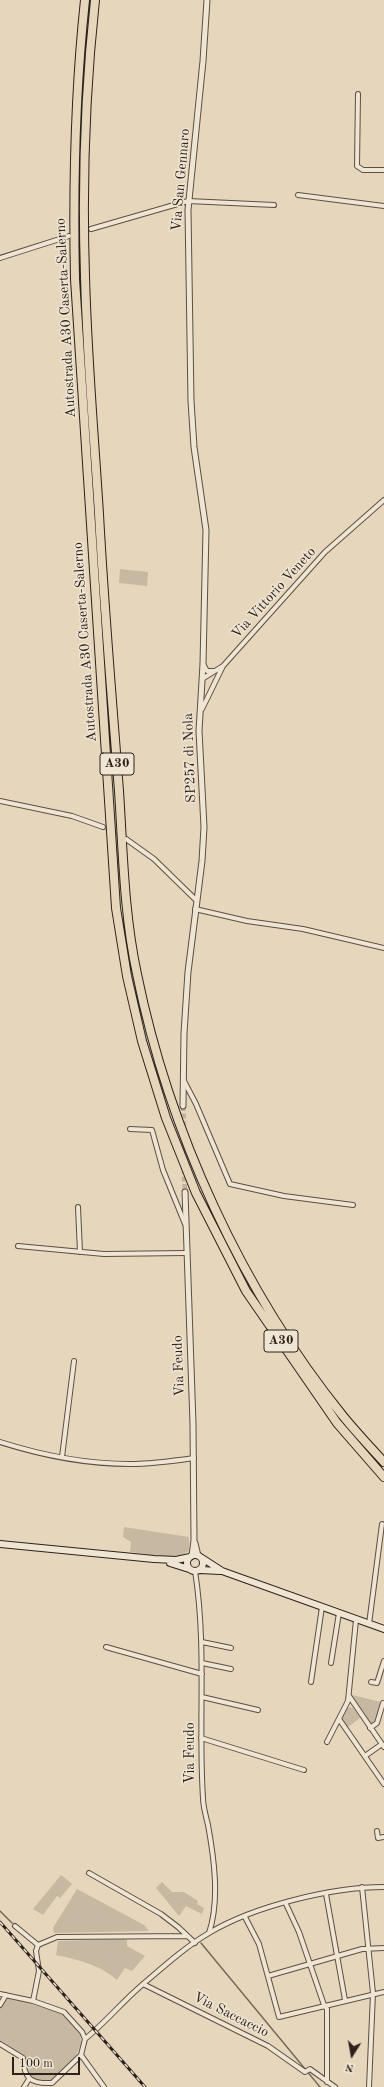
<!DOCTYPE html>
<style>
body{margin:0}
#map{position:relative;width:384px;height:2087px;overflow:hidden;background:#e6d7bc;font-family:"Old Standard TT",serif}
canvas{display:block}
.north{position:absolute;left:332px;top:2035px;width:40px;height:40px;-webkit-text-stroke:3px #efe5d3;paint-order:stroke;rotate:191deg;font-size:11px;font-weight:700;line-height:16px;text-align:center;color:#2e211c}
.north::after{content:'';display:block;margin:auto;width:14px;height:18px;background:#2e211c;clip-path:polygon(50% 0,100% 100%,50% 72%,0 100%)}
.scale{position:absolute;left:12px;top:2057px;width:68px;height:18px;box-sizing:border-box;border:2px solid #2e211c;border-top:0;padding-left:5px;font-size:12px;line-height:14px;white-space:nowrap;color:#2e211c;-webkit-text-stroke:3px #efe5d3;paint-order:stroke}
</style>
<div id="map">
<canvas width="384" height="2087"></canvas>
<div class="north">N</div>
<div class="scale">100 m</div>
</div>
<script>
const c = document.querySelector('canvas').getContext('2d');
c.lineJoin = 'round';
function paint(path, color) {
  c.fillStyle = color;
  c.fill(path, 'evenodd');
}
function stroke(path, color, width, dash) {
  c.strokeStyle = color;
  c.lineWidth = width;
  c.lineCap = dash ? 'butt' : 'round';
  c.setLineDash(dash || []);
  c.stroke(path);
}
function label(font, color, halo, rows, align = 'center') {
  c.font = font + ' "Old Standard TT",serif';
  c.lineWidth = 3;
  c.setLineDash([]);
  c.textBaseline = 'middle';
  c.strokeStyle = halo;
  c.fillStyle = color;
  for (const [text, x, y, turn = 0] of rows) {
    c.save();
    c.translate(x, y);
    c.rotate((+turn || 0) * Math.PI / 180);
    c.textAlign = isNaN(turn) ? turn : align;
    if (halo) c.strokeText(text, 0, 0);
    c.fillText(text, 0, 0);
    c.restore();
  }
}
paint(new Path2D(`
 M120,569L148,572L147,586L119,583Z
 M124,1527L189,1537V1550C181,1562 143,1553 130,1552L131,1542L123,1537Z
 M352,1695L381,1702L376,1721L371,1724Z
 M348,1707L353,1708L360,1718L347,1728L342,1718Z
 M61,1875L72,1884L60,1898L57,1896L43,1915L33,1909Z
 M162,1882L172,1892H184L198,1901L197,1904L204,1908L202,1914L186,1906L179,1916L156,1888Z
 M77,1889L144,1925L149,1931L54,1933L53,1928Z
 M127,1939V1946L145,1956L132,1971L125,1968L117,1980C99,1964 78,1960 56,1955L58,1941Z
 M6,1996L63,2014L80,2035L81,2043L75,2058L52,2080H37L27,2075L23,2058L0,2044V2007Z`), '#c7b8a1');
stroke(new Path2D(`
 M0,1911L12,1923
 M201,1943L320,2087`), '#77695c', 1.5);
stroke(new Path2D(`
 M103,827L122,837`), '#c1b39c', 4, [4, 2]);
stroke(new Path2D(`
 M183,1106L184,1129
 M184,1141V1159
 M184,1169L185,1192`), '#c1b39c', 5, [5, 2.5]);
const minor = new Path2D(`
 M358,94L357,166L363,170H384
 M298,195L384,206
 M91,229L188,201L274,205
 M0,258L69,236
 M203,664L207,671H214
 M202,679L223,666
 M202,709L223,666L325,552L384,500
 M0,801L72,816L103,827
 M126,839L154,859L196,900
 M195,909L247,921L303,929L384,948
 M184,1081L196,1104L230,1184L284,1196L353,1205
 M130,1129L152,1130L163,1170L185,1224
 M78,1207L80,1252
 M18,1246L104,1254L186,1253
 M0,1442C41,1455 86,1464 130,1464C151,1464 173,1461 194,1458
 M62,1457L74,1361
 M195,1571C207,1647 198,1722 203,1798C203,1807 206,1816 208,1825C214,1858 220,1900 209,1933
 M369,1624L382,1524
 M202,1642L231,1648
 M106,1647L202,1674
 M202,1663L231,1669
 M331,1663L339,1613
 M311,1682L322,1607
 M371,1682L377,1683L384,1661
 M349,1696L384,1747
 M202,1697L258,1710
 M339,1719L384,1784
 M370,1728L377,1723L383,1703
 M201,1738L304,1770
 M327,1742L348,1701L356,1620
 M365,1756L382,1744
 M377,1831L378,1838L384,1837
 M89,1873L161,1914L178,1927L195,1943
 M362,1887L373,1993L369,2087
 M326,1894L345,2000
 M286,1904L299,1932L324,2005L327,2009V2082
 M245,1917L259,1944L279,2017L384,1992
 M15,1926L38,1945L57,1937L187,1936
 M268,1976L362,1949L384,1948
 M143,1984L268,2046L305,2072L310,2069L335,2087
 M0,1994L33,2001L64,2012L82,2032L85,2039L81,2055L52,2083C31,2084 24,2079 23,2058L0,2044
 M33,2001L39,1971L36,1951L38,1945
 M0,2005L6,1995
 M85,2039C105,2023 122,2002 142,1985C163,1967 185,1947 209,1933C254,1906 332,1887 384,1887
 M81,2055L104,2087
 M24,2087L29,2079`);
const tertiary = new Path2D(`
 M183,1106L184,1033L188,972L202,861L204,827L199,731L203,664L206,530L194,447L191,401L188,210L203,61L207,0
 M185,1192L193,1424L194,1540L192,1556
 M195,1543L198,1556`);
const secondary = new Path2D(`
 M0,1544L154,1559L176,1560L190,1557
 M187 1563a8 8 0 1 1 16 0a8 8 0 1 1-16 0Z
 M202,1558L222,1571L384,1629
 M170,1563L189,1569
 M200,1570L220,1571`);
const motorway = new Path2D(`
 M85,0C75,93 73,186 75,279L116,908L127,976L142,1041L166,1118L196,1193L246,1291L337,1423L384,1477
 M95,0C85,92 82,184 85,276C87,356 94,435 99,514C104,607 112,699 119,791C123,852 124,914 137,974C169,1131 242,1291 343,1416C356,1432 370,1447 384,1462`);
stroke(minor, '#5c4e44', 6);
stroke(tertiary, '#5c4e44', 7);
stroke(secondary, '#2e211c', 8);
stroke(motorway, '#2e211c', 10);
stroke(minor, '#efe5d3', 4);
stroke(tertiary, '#efe5d3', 5);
stroke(secondary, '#efe5d3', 6);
stroke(motorway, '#e6d7bc', 8);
const rail = new Path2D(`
 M0,1922L145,2087`);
stroke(rail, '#2e211c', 3);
stroke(rail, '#efe5d3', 1.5, [4.5]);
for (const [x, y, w] of [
 [117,764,34],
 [281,1341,34]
]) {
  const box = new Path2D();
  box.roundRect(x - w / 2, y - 11, w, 22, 3);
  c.fillStyle = '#efe5d3';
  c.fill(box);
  stroke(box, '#2e211c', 1);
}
label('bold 13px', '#2e211c', null, [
 ["A30",117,764],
 ["A30",281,1341]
]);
label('14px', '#2e211c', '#efe5d3', [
 ["Via San Gennaro",181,180,-85],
 ["Autostrada A30 Caserta-Salerno",66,318,-93],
 ["Via Vittorio Veneto",274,593,-48],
 ["Autostrada A30 Caserta-Salerno",85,642,-94],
 ["SP257 di Nola",190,758,-92],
 ["Via Feudo",179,1366,-92],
 ["Via Feudo",190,1753,-90],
 ["Via Saccaccio",231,2015,27]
]);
</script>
